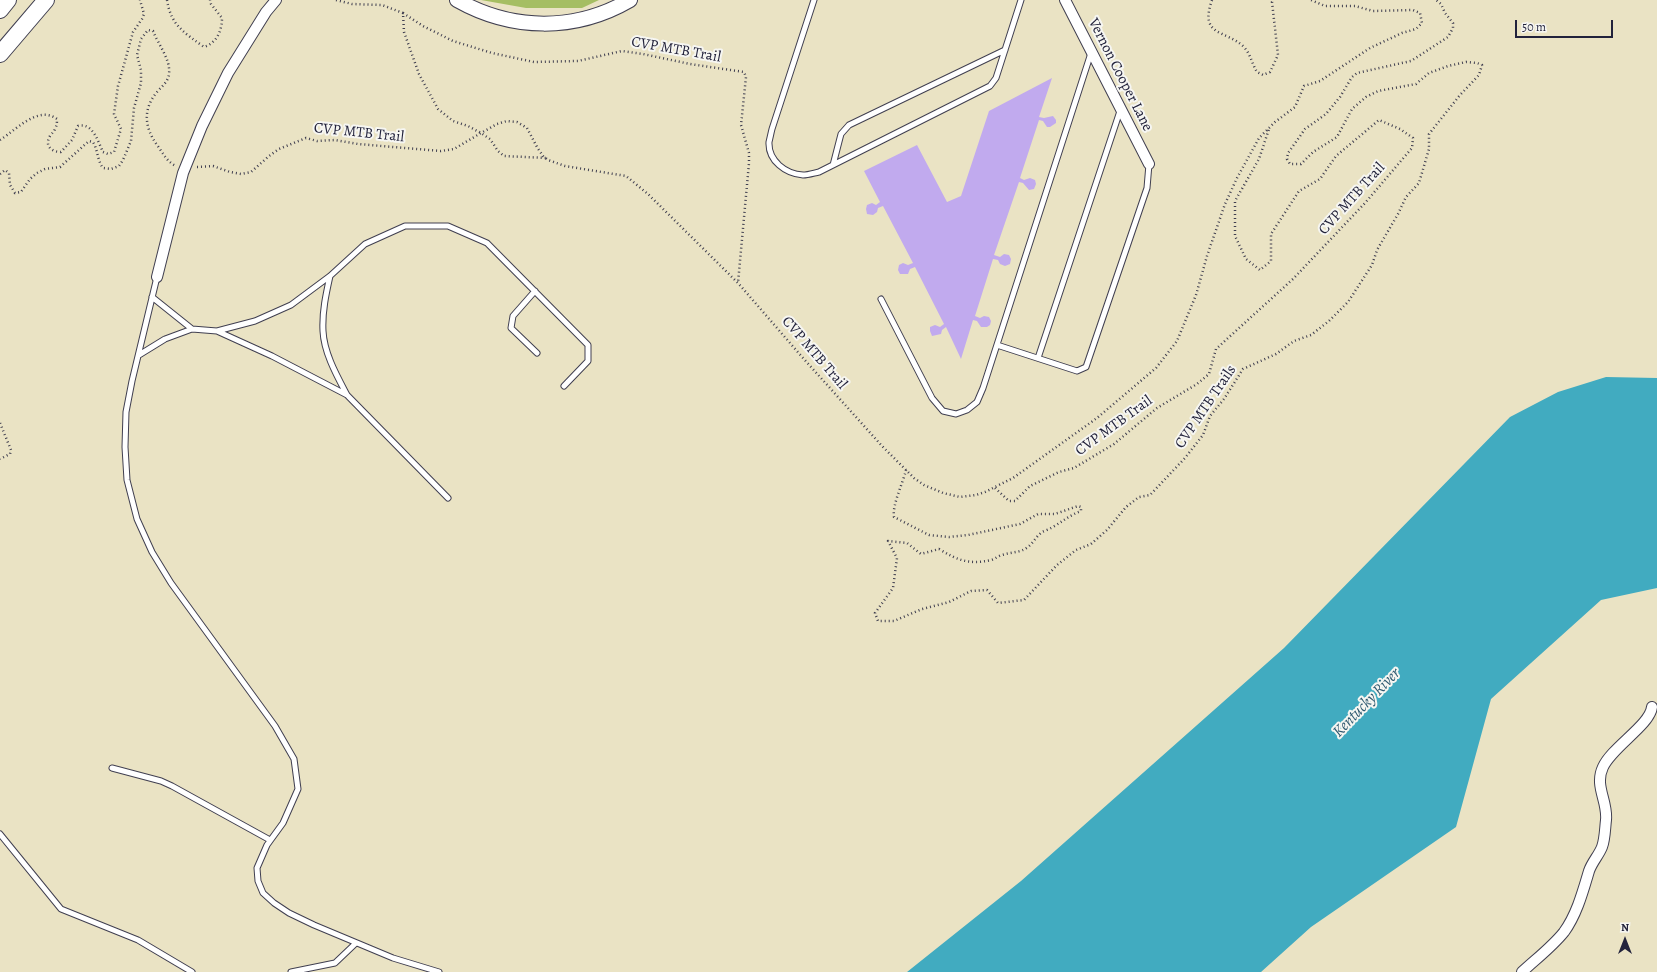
<!DOCTYPE html>
<style>
body{margin:0}
#map{position:relative;width:1657px;height:972px;overflow:hidden;background:#eae3c4;font-family:Alegreya,serif}
canvas{display:block}
.north{position:absolute;left:1605px;top:920px;width:40px;height:40px;-webkit-text-stroke:3px #f6f6f2;paint-order:stroke;rotate:0deg;font-size:11px;font-weight:700;line-height:16px;text-align:center;color:#22223b}
.north::after{content:'';display:block;margin:auto;width:14px;height:18px;background:#22223b;clip-path:polygon(50% 0,100% 100%,50% 72%,0 100%)}
.scale{position:absolute;left:1515px;top:20px;width:98px;height:18px;box-sizing:border-box;border:2px solid #22223b;border-top:0;padding-left:5px;font-size:12px;line-height:14px;white-space:nowrap;color:#22223b;-webkit-text-stroke:3px #f6f6f2;paint-order:stroke}
</style>
<div id="map">
<canvas width="1657" height="972"></canvas>
<div class="north">N</div>
<div class="scale">50 m</div>
</div>
<script>
const c = document.querySelector('canvas').getContext('2d');
c.lineJoin = 'round';
function paint(path, color) {
  c.fillStyle = color;
  c.fill(path, 'evenodd');
}
function stroke(path, color, width, dash) {
  c.strokeStyle = color;
  c.lineWidth = width;
  c.lineCap = dash ? 'butt' : 'round';
  c.setLineDash(dash || []);
  c.stroke(path);
}
function label(font, color, halo, rows, align = 'center') {
  c.font = font + ' Alegreya,serif';
  c.lineWidth = 4;
  c.setLineDash([]);
  c.textBaseline = 'middle';
  c.strokeStyle = halo;
  c.fillStyle = color;
  for (const [text, x, y, turn = 0] of rows) {
    c.save();
    c.translate(x, y);
    c.rotate((+turn || 0) * Math.PI / 180);
    c.textAlign = isNaN(turn) ? turn : align;
    if (halo) c.strokeText(text, 0, 0);
    c.fillText(text, 0, 0);
    c.restore();
  }
}
paint(new Path2D(`
 M481,0H599L582,8H526Z`), '#a5be63');
paint(new Path2D(`
 M1606,377L1657,378V588L1601,600L1491,699L1456,827L1311,927L1261,972H907L1021,881L1284,648L1510,417L1558,392Z`), '#41abc0');
paint(new Path2D(`
 M1052,78L1039,117L1044,118L1053,116L1056,120V123L1050,127H1047L1043,121L1039,120L1020,178L1024,180L1030,178L1035,180L1036,184L1034,189L1029,190L1023,183L1019,182L994,255L1000,257L1004,254L1009,255L1011,259L1010,264L1005,266L1000,264L998,260L993,259L975,316L980,318L984,316L989,317L991,321L990,325L987,327H981L977,321L973,320L961,359L946,327L942,330L941,334L932,336L930,331V327L935,325L940,327L944,324L915,267L910,269L908,274H900L898,270L899,265L903,263L908,265L913,263L883,206L878,208L877,212L873,215L867,214L866,209L867,205L872,203L876,205L880,202L864,171L917,145L947,202L961,196L989,111Z`), '#c1aaee');
const lane = new Path2D(`
 M814,0L772,129C771,133 770,138 769,142C768,161 786,174 803,175C808,175 814,173 819,172L990,86L996,78L1021,0
 M833,165L841,134L849,125L1005,50
 M330,276C326,294 322,312 323,331C324,353 337,376 347,395
 M157,277L132,381L126,412L125,447L127,480L137,519L152,552L171,583L275,726L294,759L298,789L283,823L267,845L257,868L258,881L263,893L274,903L289,913L314,925L393,958L439,972
 M535,291L513,316L511,328L537,353
 M881,299L932,398L943,411L956,414L967,410L977,402L983,388L1091,53
 M192,329L217,331L272,356L347,395L448,498
 M217,331L255,321L291,305L330,276L365,244L405,226H448L487,243L588,345V361L564,386
 M997,345L1077,371L1086,367L1147,188L1149,164
 M139,355L165,339L192,329L152,297
 M1038,358L1120,111
 M112,768L161,781L172,786L270,840
 M0,834L61,909L138,940L192,972
 M291,972L335,963L356,943`);
const street = new Path2D(`
 M1065,0L1149,164
 M157,277L183,173L202,126L228,73L266,12L276,0
 M1522,972C1536,959 1552,947 1564,932C1577,914 1583,891 1589,871C1592,862 1599,855 1602,847C1605,839 1605,828 1606,820C1608,801 1594,786 1603,767C1612,747 1650,725 1652,707`);
const secondary = new Path2D(`
 M457,0C512,31 575,32 630,0`);
const primary = new Path2D(`
 M0,10L8,0
 M0,54L46,0`);
stroke(lane, '#403f50', 7);
stroke(street, '#403f50', 12);
stroke(secondary, '#403f50', 16);
stroke(primary, '#403f50', 18);
stroke(new Path2D(`
 M167,0C171,26 185,33 204,47C217,43 222,30 222,18L211,4L210,0
 M336,0L352,4L382,5L403,13L404,32L419,74L438,109L453,121L468,126L481,133L490,139L498,151L504,156L546,158
 M1212,0C1199,37 1225,29 1244,47C1251,55 1252,64 1257,72L1263,75L1270,72L1278,55L1272,2L1274,0
 M403,13L423,26L453,41L492,53L534,62L578,61L622,51L643,54L690,64L744,72L746,77L741,125L749,153V163L738,283
 M0,140C16,130 38,105 57,119C57,122 57,125 55,129C54,132 52,133 50,136C44,146 52,152 61,152L72,140L78,126C93,122 98,142 103,152L108,154L114,152L121,129L114,114L118,86L133,32L142,19L144,14L140,0
 M197,167L213,166L230,172L241,174L251,172L269,156L279,149L306,138L317,141L335,140L358,144L441,151L454,149L481,133L497,124L507,121L517,122L527,128L537,147L543,156L548,160L565,166L626,176L648,194L738,283L803,358L882,446L914,478L924,485L943,493L960,497L976,495L985,492L1013,478L1097,418L1156,368L1177,341L1196,295L1207,256L1225,204L1237,178L1259,138L1275,122L1295,107L1304,86L1320,81L1370,48L1402,33L1416,29L1422,23L1420,13L1413,10L1373,11L1355,6H1325L1311,0
 M0,174L5,170L9,173L10,185L15,193L21,192L30,179L37,173L45,169L60,167L89,141L93,142C98,150 97,160 103,168L111,169L119,166L123,160L131,141L134,108L141,83V70L137,55L141,39L148,30L153,31C158,44 171,60 169,74C168,82 162,86 157,92C142,110 145,128 157,145C163,153 167,162 176,166
 M0,423L11,450L10,454L0,459
 M906,470C903,483 892,505 894,517L929,535L949,537L968,535L1020,524L1038,514H1055L1078,506L1081,507V511C1070,515 1062,522 1051,528C1048,530 1043,531 1041,533C1036,537 1033,543 1028,547C1020,553 1011,552 1002,555C998,556 995,559 991,560C969,565 957,560 939,549L921,554L907,543L888,541L897,558L893,588L875,613L878,621H894L922,609L949,602L971,591L987,590L998,603L1024,600L1057,565L1076,550L1091,544L1107,530L1126,507L1139,497L1150,495L1185,458L1203,435L1210,416L1224,399L1243,369L1276,354L1294,341L1311,335L1329,321L1348,302L1372,265L1377,250L1398,214L1406,197L1419,183L1429,149V134L1460,95L1479,75L1482,65L1477,63L1466,62L1448,66L1429,73L1416,84L1378,91L1366,97L1352,109L1337,137L1313,152L1301,164H1290L1287,159L1288,153L1305,129L1326,114L1340,97L1352,77L1357,73L1411,61L1448,37L1453,28V23L1445,13L1441,4L1436,0
 M995,488L1009,501H1015L1030,486L1059,472L1074,468L1114,444L1157,408L1197,384L1209,374L1216,349L1293,279L1365,203L1412,148L1413,138L1400,129L1379,120L1336,156L1320,179L1299,191L1271,234V261L1260,270L1246,259L1235,236V201L1259,159L1269,129`), '#403f50', 2.5, [1, 3]);
stroke(lane, '#fff', 5);
stroke(street, '#fff', 10);
stroke(secondary, '#fff', 14);
stroke(primary, '#fff', 16);
label('15px', '#22223b', '#f6f6f2', [
 ["CVP MTB Trail",676,50,10],
 ["Vernon Cooper Lane",1120,75,63],
 ["CVP MTB Trail",359,133,6],
 ["CVP MTB Trail",1352,199,-48],
 ["CVP MTB Trail",814,353,49],
 ["CVP MTB Trails",1206,407,-56],
 ["CVP MTB Trail",1114,426,-36]
]);
label('italic 16px', '#2e5970', '#f6f6f2', [
 ["Kentucky River",1367,703,-46]
]);
</script>
